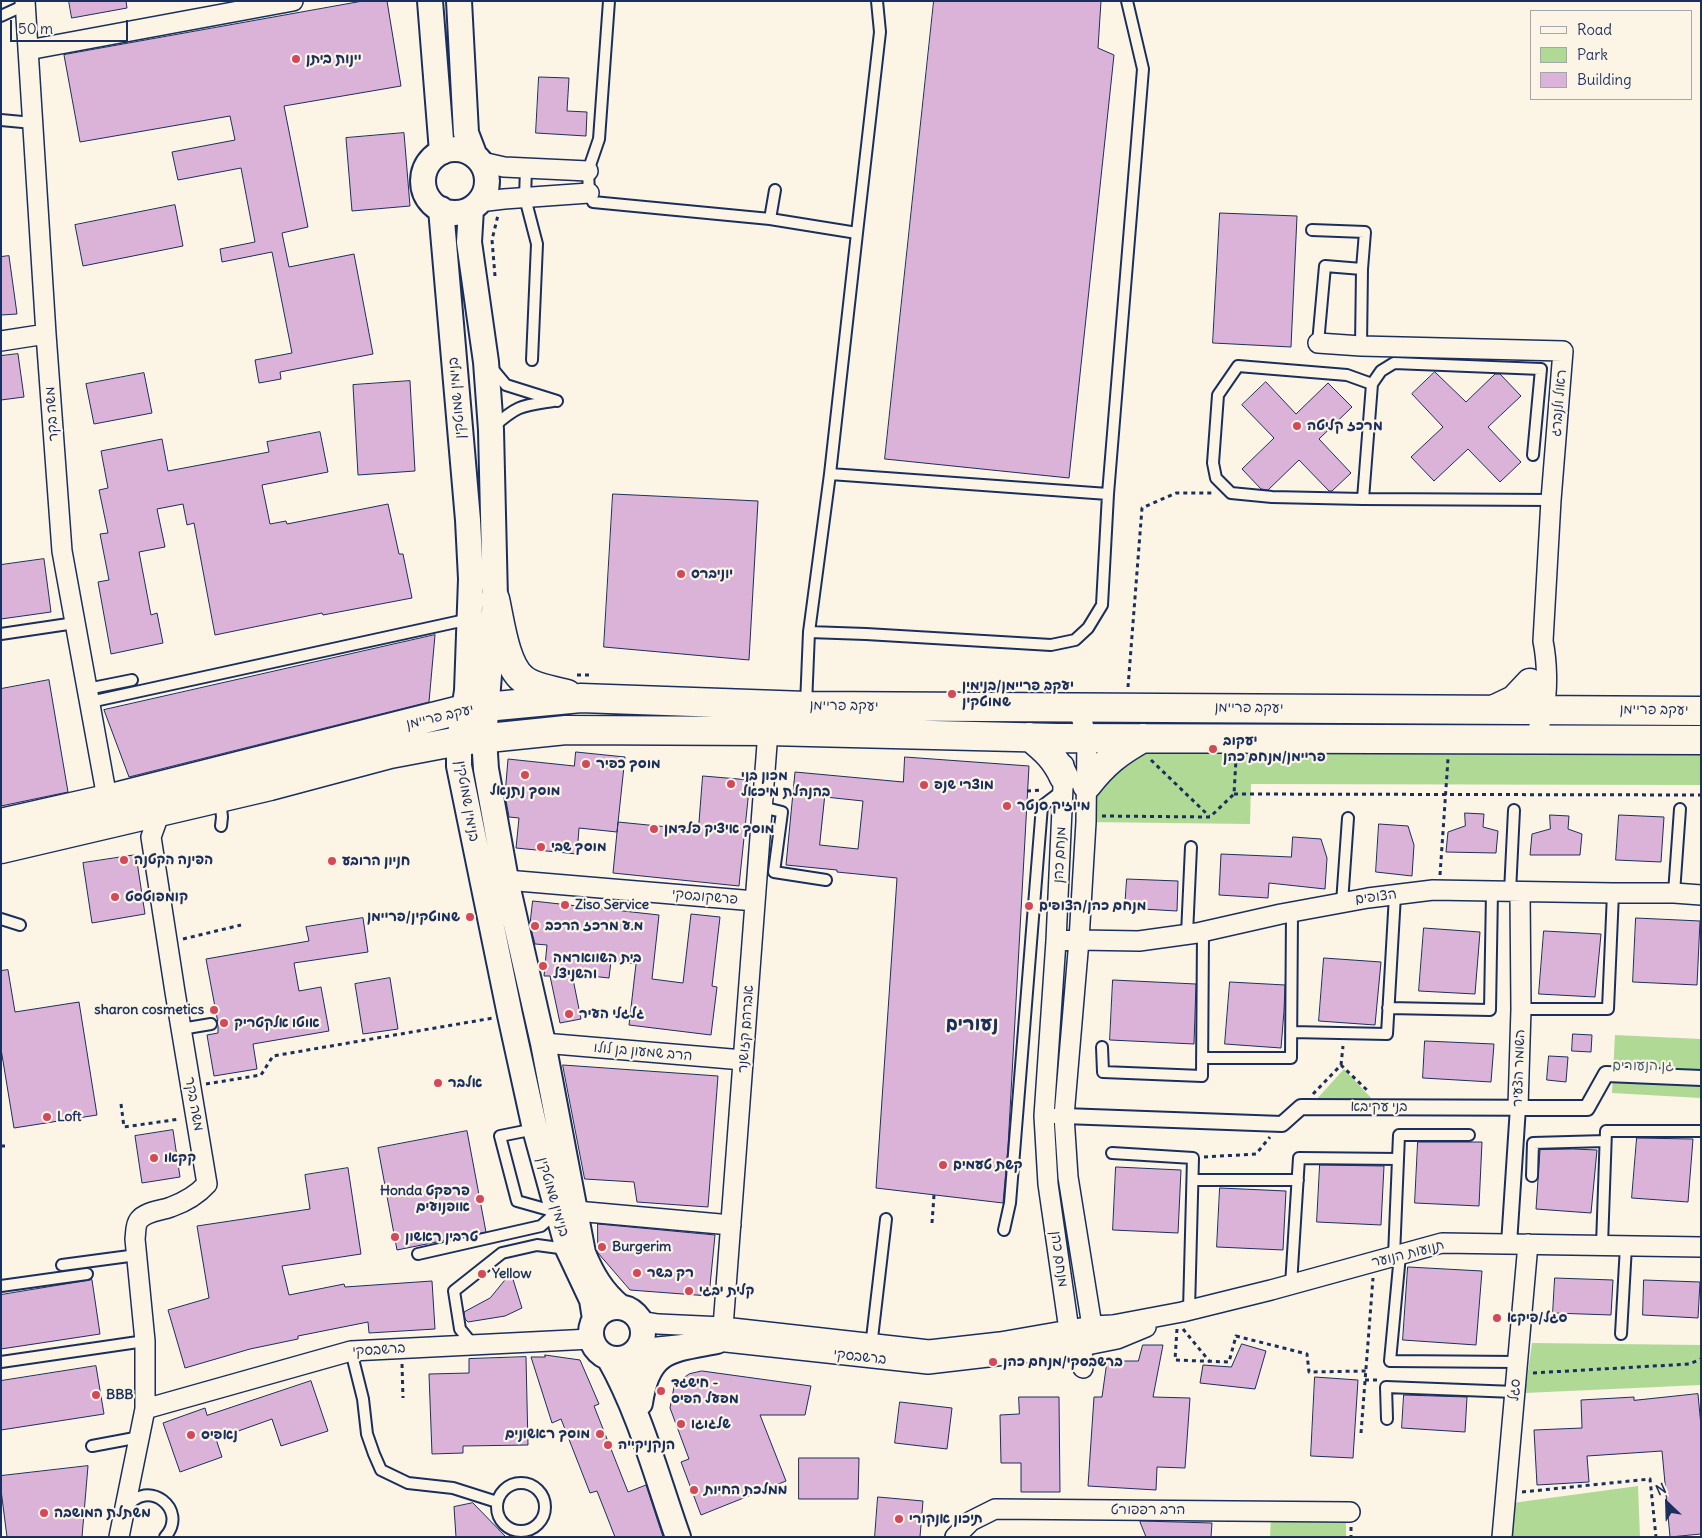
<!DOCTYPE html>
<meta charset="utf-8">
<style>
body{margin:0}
#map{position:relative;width:1702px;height:1538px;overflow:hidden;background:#fcf5e5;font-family:Delius,sans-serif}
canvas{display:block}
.frame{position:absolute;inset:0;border:2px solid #1b2f5e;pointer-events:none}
.legend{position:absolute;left:1530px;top:10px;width:162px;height:90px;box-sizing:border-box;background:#fcf5e5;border:1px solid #a2a6af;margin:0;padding:6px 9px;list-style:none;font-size:15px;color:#1b2f5e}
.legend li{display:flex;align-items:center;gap:10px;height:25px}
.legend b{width:25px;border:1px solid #a2a6af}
.north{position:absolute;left:1642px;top:1478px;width:50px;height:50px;-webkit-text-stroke:4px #fcf5e5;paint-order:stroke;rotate:336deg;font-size:14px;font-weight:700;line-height:20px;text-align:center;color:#1b2f5e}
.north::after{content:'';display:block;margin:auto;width:18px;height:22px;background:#1b2f5e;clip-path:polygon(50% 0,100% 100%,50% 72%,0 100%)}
.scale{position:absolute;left:10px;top:20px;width:118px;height:22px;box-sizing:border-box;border:2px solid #1b2f5e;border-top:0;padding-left:6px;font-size:15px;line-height:18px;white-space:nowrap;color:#1b2f5e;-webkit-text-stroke:4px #fcf5e5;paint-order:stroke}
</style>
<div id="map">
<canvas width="1702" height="1538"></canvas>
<div class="frame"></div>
<ul class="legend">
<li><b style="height:6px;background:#fcf5e5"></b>Road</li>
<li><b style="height:14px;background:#b0d996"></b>Park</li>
<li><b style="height:14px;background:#dbb2d8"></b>Building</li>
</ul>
<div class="north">N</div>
<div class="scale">50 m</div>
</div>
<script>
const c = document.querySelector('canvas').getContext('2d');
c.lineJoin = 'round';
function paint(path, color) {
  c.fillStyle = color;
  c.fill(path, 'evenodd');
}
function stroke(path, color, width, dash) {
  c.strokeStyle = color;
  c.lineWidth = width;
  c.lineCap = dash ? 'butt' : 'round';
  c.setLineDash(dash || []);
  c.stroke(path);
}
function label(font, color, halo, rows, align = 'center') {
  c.font = font + ' Delius,"Playpen Sans Hebrew",sans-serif';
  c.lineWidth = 4.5;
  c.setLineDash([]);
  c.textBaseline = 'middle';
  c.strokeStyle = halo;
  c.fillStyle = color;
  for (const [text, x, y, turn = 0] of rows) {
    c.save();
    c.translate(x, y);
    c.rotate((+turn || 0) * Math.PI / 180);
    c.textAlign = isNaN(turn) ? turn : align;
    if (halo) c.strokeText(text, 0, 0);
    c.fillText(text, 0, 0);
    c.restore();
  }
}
paint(new Path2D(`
 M1087,738L1701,740V785L1251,784L1250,824L1086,822Z
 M1615,1035L1701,1039V1098L1612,1093Z
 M1344,1069L1374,1101H1315Z
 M1532,1343L1701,1345V1385L1525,1393Z
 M1638,1486L1640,1537H1502L1505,1504Z
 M1271,1517L1346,1521V1537H1270Z`), '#b0d996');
const building = new Path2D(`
 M69,1H126L127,8L72,18Z
 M363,1H387L401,86L284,106L308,227L282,233L289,267L354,254L373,354L280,372L281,379L259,383L255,360L292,353L272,252L222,262L220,249L255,242L241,168L178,180L172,152L235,140L230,116L80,142L64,55Z
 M934,1H1101L1098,48L1114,55L1069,478L885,459Z
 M539,77L569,78L567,111L587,112L586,136L536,133Z
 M404,133L410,206L352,211L346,138Z
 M175,205L183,246L83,266L75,225Z
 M1220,213L1297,216L1291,347L1213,343Z
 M9,256L17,314L1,315V257Z
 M18,354L24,397L1,400V356Z
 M1435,372L1466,402L1495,374H1500L1521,396L1488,427L1521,462L1500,482L1468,449L1434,481L1411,457L1443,427L1412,394Z
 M144,373L152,413L94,424L86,384Z
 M410,381L415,471L358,475L353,385Z
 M1266,382L1296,414L1328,383L1352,407L1319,439L1351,473L1332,491H1329L1299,460L1268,490L1261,489L1242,469L1274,438L1242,405Z
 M320,432L328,472L262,485L270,524L286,521L287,524L388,504L399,554H403L412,598L323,615L322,613L215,635L194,523L187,525L183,504L157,509L165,547L139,552L151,615L157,613L163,643L111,654L98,582L109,580L100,534L108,533L99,490L108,488L101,451L162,439L168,471L269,452L267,442Z
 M613,494L758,501L749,660L604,647Z
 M44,559L51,612L1,619V565Z
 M435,635L429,702L129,777L104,710Z
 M49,680L68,792L1,806V689Z
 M576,752L625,757L617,832L579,828L577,854L516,848L519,818L509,817L505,795L508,759L574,766Z
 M905,757L1029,766L1008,1147L1003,1203L876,1188L897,878L837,872V870L786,865L795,772L903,782ZM825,797L863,801L858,849L820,845Z
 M703,776L750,780L739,886L613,873L618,822L698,830Z
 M1465,813L1484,814L1483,827L1498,831L1496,853L1446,852L1448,832L1465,826Z
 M1550,815L1569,816L1568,829L1582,834L1580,855H1530L1532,834L1550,829Z
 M1619,815L1664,817L1661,862L1616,860Z
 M1379,824L1408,826L1414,845L1412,876L1376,872Z
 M1293,837L1321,839L1327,858L1325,889L1269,883L1268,898L1219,895L1221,854L1291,857Z
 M136,855L145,914L92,923L83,863Z
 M1127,879L1178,881L1177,911L1125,908Z
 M533,901L659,915L652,979L683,983L691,914L720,917L712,986L717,987L711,1035L629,1025L636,964L611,961L609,978L572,974L581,1019L560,1023L550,976H544L547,945L535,944L530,925Z
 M363,918L368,952L294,963L299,991L321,987L329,1031L253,1044L257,1069L214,1076L207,1035L218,1033V1023L206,959L309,941L306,927Z
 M1636,918L1700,921L1697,985L1633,982Z
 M1424,928L1480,932L1475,994L1419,991Z
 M1544,931L1601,934L1595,997L1539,994Z
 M1324,958L1381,962L1375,1025L1319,1021Z
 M8,970L15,1012L79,1002L97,1115L14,1128L1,1049V971Z
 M390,978L398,1029L363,1034L355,984Z
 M1113,980L1196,984L1194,1044L1110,1040Z
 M1230,982L1285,985L1284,1011L1281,1048L1225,1044Z
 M1573,1034L1592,1035L1591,1052L1572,1051Z
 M1425,1041L1494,1044L1491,1082L1423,1078Z
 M1549,1056L1568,1057L1566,1082L1547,1080Z
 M563,1065L718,1076L708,1207L637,1202L634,1182L585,1179Z
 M173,1130L180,1177L142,1183L135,1136Z
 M467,1131L486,1232L397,1250L378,1148Z
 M1637,1138L1693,1139L1688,1202L1632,1198Z
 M1418,1142H1482L1479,1206L1415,1203Z
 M1573,1149L1597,1150L1591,1213L1536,1209L1540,1150Z
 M1320,1165L1384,1166L1381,1225L1317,1222Z
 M1116,1167L1181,1170L1178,1233L1113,1230Z
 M348,1168L361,1254L282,1266L289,1295L344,1284L345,1287L432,1281L435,1329L369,1333L368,1322L298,1336V1339L250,1349L185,1368L168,1310L209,1298L197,1226L310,1209L305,1175Z
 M1220,1188L1286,1191L1283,1250L1217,1247Z
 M598,1224L715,1235L709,1296L630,1290L598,1253Z
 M1408,1267L1482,1271L1476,1345L1403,1340Z
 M511,1273L522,1308L505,1316L468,1322L465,1319L464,1312L490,1298Z
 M1555,1278L1613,1280L1611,1315L1553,1313Z
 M92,1280L100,1334L1,1349V1295Z
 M1644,1280L1700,1282L1698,1318L1643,1315Z
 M1242,1344L1266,1351L1255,1389L1200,1383L1203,1365L1231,1367Z
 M1143,1345H1163L1153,1397L1190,1398L1185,1468L1157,1467L1156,1490L1088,1486L1094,1397H1102L1107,1361H1138Z
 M545,1355L580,1360L599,1404L594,1406L628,1492L646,1485L663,1537H615L597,1491L590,1493L561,1419L552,1423L531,1357H545Z
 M526,1357L528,1445L463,1446V1453L432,1454L429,1374L469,1373V1359Z
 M96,1366L104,1414L1,1430V1381Z
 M702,1371L811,1386L805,1415H760L786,1481L701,1515L681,1462L689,1459L670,1408L674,1387L679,1381L689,1374Z
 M1315,1377L1358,1380L1353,1458L1311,1456Z
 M311,1381L328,1431L281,1446L272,1419L216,1439L222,1457L180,1472L163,1423L205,1408L207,1415Z
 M1698,1394L1701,1426V1534L1670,1537L1662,1451L1587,1456L1589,1482L1537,1485L1534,1430L1582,1428L1581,1400L1634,1397V1400Z
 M1404,1395L1467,1397L1465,1432L1402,1428Z
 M1019,1397H1059L1060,1492H1021V1463H1001L1000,1415L1019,1414Z
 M900,1402L952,1408L947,1449L895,1443Z
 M799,1458H859L858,1499H799Z
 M88,1466L82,1537H7L1,1490V1476Z
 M878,1497L923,1501L920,1537H875Z
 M473,1503L506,1537H456L454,1507Z
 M1142,1521L1212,1523L1211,1537H1146L1140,1522Z`);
paint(building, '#dbb2d8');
stroke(building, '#1b2f5e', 1);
const service = new Path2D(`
 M609,1L599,139L588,171L589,193L593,202L770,219L857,233L830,474L809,632L806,705
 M1,16L25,5
 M1,120L33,123
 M526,168L525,198L537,244L532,360
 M770,219L775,190
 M1312,230L1365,232L1362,269L1361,346
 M857,233L880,32L877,1
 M1318,343L1325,266L1362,269
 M491,367L506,385L557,401
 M493,427C518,405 521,406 553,401
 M1533,455L1541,369L1394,363L1381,371L1372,384L1363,499L1551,500
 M830,474L1108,494
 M1363,499L1272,497L1231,493L1216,478L1213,463L1218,395L1238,366L1347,375L1372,384
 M809,632L866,634L1051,645L1075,640L1088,628L1102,605L1108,494L1143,69L1127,1
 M1,634L75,623
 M87,689L132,680
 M90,702L470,619
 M220,799L222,817L221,826
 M762,807L782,812L774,872L826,880
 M1510,892L1514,810
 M1674,893L1680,809
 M1342,903L1348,818
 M1,919L20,925
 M1187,934L1191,847
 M1388,1008L1490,1010L1492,891
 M1521,1009H1608L1613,893
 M181,1029L211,1024
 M1291,1032L1387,1034L1395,895
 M1102,1047L1103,1072L1202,1076L1203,932
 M1202,1058H1291L1292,912
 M535,1129L500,1136L517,1201L556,1212
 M1112,1153L1193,1158L1189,1310
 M1532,1176L1533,1143L1605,1141
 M1193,1180H1298
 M1004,1230L1010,1203L1042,806L1063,790
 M1602,1245L1606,1131H1701
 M418,1254L541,1226L557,1212
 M1400,1255L1390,1361L1517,1362
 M1394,1256L1399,1135H1469
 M62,1265L137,1255
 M1291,1285L1299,1158L1398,1159
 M1,1286L87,1274
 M1621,1334L1626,1246
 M473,1345L460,1329L454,1291L502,1253L537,1245L567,1249
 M871,1347L886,1219
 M351,1351L363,1399L367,1434L374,1454L381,1470L408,1483L453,1488L497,1502
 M1,1362L145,1341
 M1387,1419L1386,1387L1515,1392
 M92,1446L140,1437
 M497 1507a24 24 0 1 1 48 0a24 24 0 1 1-48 0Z
 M127,1508C146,1477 190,1509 165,1537`);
const pedestrian = new Path2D(`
 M1044,1116H1064L1282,1124L1301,1107L1587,1108L1606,1074L1701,1078
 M1509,1244L1518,1107`);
const minor = new Path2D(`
 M25,1L46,334L62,551L109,809
 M28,50L293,1
 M482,162L504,167L588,171
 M479,202L504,199L589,193
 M1,341L46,334
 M1318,343L1361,346L1563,351L1551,500L1543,641C1547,661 1548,688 1544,709C1542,719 1538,729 1535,739
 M1078,706L1087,738L1086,822L1079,940L1064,1116L1068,1177L1092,1326L1082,1346L1083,1368
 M1064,765L1056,941L1044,1116L1048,1184L1069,1330L1076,1340
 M506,880L755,901
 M1056,941L1079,940L1139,941L1197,933L1281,914L1368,898L1433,890L1613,893H1674L1701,895
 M543,1043L743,1060
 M1518,1107L1521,1009L1520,892
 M563,1212L576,1211L731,1225
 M640,1321L658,1324L723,1327L929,1350L1000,1342L1092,1326L1113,1325L1182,1312L1271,1290L1442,1243L1701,1247
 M723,1327L768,731
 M638,1349L717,1341L928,1364L1082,1346L1117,1339L1146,1327
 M145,1409L351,1351L591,1339
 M119,1537L145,1409V1341L135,1239C136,1233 135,1225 139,1220C146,1211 161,1211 171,1207C185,1202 197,1195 207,1184L175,992L151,837L160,812
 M955,1537L971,1521L995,1509L1350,1512
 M1502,1537L1528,1244`);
const tertiary = new Path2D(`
 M430,1L442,152
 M459,1L466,133L474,154
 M423 181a32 32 0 1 1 64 0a32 32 0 1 1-64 0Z
 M441,209L468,520L471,579L467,691L459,741V766L510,1015L535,1129L568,1249L592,1300L595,1319
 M471,209L469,242L486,362L491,430L495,599L484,738L486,769L506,880L543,1043L583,1253C592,1275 602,1292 620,1307
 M591 1333a26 26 0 1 1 52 0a26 26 0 1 1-52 0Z
 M630,1356L631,1376L637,1393
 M609,1358C640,1412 657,1478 678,1537
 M640,1403C648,1349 670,1350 717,1341`);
const secondary = new Path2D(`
 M495,599C500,621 505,665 523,679C532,687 555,691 567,694
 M1493,710L1514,700L1530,683
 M1030,737C1046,750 1055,758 1064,777
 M1087,785C1104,763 1118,752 1143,738
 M1,823L107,799L464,709L581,698L806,706L1701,711
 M1,849L270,786L390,754L459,741L566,730L768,731L1057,738L1701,740`);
stroke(service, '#1b2f5e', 14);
stroke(pedestrian, '#1b2f5e', 18);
stroke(minor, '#1b2f5e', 22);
stroke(tertiary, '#1b2f5e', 28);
stroke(secondary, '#1b2f5e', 31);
stroke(new Path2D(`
 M495,276L492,240L498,215
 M577,675H591
 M1128,687L1142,508L1176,493H1214
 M1151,760L1209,816
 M1027,791L1041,790
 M1234,794L1701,795
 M1102,816L1210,817L1234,794L1236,759
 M1440,875L1448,759
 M183,939L241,925
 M1341,1065L1343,1046
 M206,1084L261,1075L273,1056L493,1018
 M1313,1094L1341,1065L1369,1092
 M121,1104L124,1127L180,1119
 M1,1146H7
 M1204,1157L1256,1154L1270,1137
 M932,1223L934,1195
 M1177,1329L1175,1360L1229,1362L1236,1336L1307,1354L1309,1372L1366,1371
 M1183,1329L1210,1362
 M402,1364L403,1398
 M1533,1373L1689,1364L1701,1359
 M1365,1380H1377
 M1361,1433L1373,1278
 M1522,1492L1650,1479L1656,1537
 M1351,1527V1537
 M528,1530L532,1537`), '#1b2f5e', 3, [4, 4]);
stroke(service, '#fcf5e5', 10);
stroke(pedestrian, '#fcf5e5', 14);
stroke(minor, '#fcf5e5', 19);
stroke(tertiary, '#fcf5e5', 24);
stroke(secondary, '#fcf5e5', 28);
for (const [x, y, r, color] of [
 [296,59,5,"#d1495b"],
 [1297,426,5,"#d1495b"],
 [681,574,5,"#d1495b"],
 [952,694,5,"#d1495b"],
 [1213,749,5,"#d1495b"],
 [586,764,5,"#d1495b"],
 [525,775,5,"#d1495b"],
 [731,784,5,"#d1495b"],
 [924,785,5,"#d1495b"],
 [1007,806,5,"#d1495b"],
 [654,829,5,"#d1495b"],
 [541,847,5,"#d1495b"],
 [124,860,5,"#d1495b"],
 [332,861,5,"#d1495b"],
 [115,897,5,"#d1495b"],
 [565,905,5,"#d1495b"],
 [1029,906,5,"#d1495b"],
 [470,917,5,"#d1495b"],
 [535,926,5,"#d1495b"],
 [543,966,5,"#d1495b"],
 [214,1010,5,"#d1495b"],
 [569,1014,5,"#d1495b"],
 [224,1023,5,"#d1495b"],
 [438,1083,5,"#d1495b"],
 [47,1117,5,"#d1495b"],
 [154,1158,5,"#d1495b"],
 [943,1165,5,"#d1495b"],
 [480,1199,5,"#d1495b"],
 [395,1237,5,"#d1495b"],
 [602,1247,5,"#d1495b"],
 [637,1273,5,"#d1495b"],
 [482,1274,5,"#d1495b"],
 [689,1291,5,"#d1495b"],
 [1497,1318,5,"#d1495b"],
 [993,1362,5,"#d1495b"],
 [661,1391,5,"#d1495b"],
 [96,1395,5,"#d1495b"],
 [681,1424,5,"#d1495b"],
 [600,1434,5,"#d1495b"],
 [191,1435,5,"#d1495b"],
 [608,1445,5,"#d1495b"],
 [694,1490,5,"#d1495b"],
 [44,1513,5,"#d1495b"],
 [899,1519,5,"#d1495b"]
]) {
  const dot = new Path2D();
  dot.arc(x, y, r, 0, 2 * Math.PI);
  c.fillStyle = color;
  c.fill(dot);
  stroke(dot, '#fcf5e5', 2);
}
label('bold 14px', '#1b2f5e', '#fcf5e5', [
 ["יינות ביתן",306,59],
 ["מרכז קליטה",1307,426],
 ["יוניברס",691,574],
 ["יעקב פריימן/בנימין",962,686],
 ["שמוטקין",962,702],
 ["יעקוב",1223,741],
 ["פריימן/מנחם כהן",1223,757],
 ["מוסך כפיר",596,764],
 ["מכון בני",741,776],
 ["בהנהלת מיכאל",741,792],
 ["מוצרי שנפ",934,785],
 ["מוסך נתנאל",525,791,"center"],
 ["מיוזיק סנטר",1017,806],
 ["מוסך איציק פלדמן",664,829],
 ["מוסך שבי",551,847],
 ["הפינה הקטנה",134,860],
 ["חניון הרובע",342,861],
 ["קומפוטסט",125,897],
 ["Ziso Service",575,905],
 ["מנחם כהן/הצופים",1039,906],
 ["שמוטקין/פריימן",460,917,"right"],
 ["מ.ע מרכז הרכב",545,926],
 ["בית השווארמה",553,958],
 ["והשניצל",553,974],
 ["sharon cosmetics",204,1010,"right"],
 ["גלגלי העיר",579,1014],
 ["אוטו אלקטריק",234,1023],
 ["אלבר",448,1083],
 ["Loft",57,1117],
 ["קקאו",164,1158],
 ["קשת טעמים",953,1165],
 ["Honda פרפקט",470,1191,"right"],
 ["אופנועים",470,1207,"right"],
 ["טרבין ראשון",405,1237],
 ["Burgerim",612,1247],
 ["רק בשר",647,1273],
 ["Yellow",492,1274],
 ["קלית יבגי",699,1291],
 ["סגל/פיקא",1507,1318],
 ["ברשבסקי/מנחם כהן",1003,1362],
 ["חישגד -",671,1383],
 ["מפעל הפיס",671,1399],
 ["BBB",106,1395],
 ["שלגוגו",691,1424],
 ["מוסך ראשונים",590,1434,"right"],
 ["נאפיס",201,1435],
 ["הנקניקייה",618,1445],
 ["ממלכת החיות",704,1490],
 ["משתלת המושבה",54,1513],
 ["תיכון אנקורי",909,1519]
], 'left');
label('14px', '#1b2f5e', '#fcf5e5', [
 ["בנימין שמוטקין",457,398,-95],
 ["ראול ולנברג",1559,403,-85],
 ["משה בקר",52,414,-94],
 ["יעקב פריימן",844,706,1],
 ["יעקב פריימן",1249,708,1],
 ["יעקב פריימן",1654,710,1],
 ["יעקב פריימן",440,717,-13],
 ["בנימין שמוטקין",467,801,80],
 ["מנחם כהן",1060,855,-87],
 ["פרשקובסקי",705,897,5],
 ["הצופים",1376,897,-8],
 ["אברהם קזושנר",746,1029,-86],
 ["הרב שמעון בן לולו",643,1052,5],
 ["השומר הצעיר",1519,1068,-88],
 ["משה בקר",194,1104,80],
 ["בני עקיבא",1379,1107],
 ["בנימין שמוטקין",553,1197,74],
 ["תנועות הנוער",1408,1254,-14],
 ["מנחם כהן",1059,1259,82],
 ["ברשבסקי",379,1350,-4],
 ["ברשבסקי",860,1357,6],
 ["סגל",1515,1390,-85],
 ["הרב רפפורט",1148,1510]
]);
label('14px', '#405a6c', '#fcf5e5', [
 ["גן הנעורים",1643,1066]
]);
label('bold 19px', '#1b2f5e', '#fcf5e5', [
 ["נעורים",972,1025]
]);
</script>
